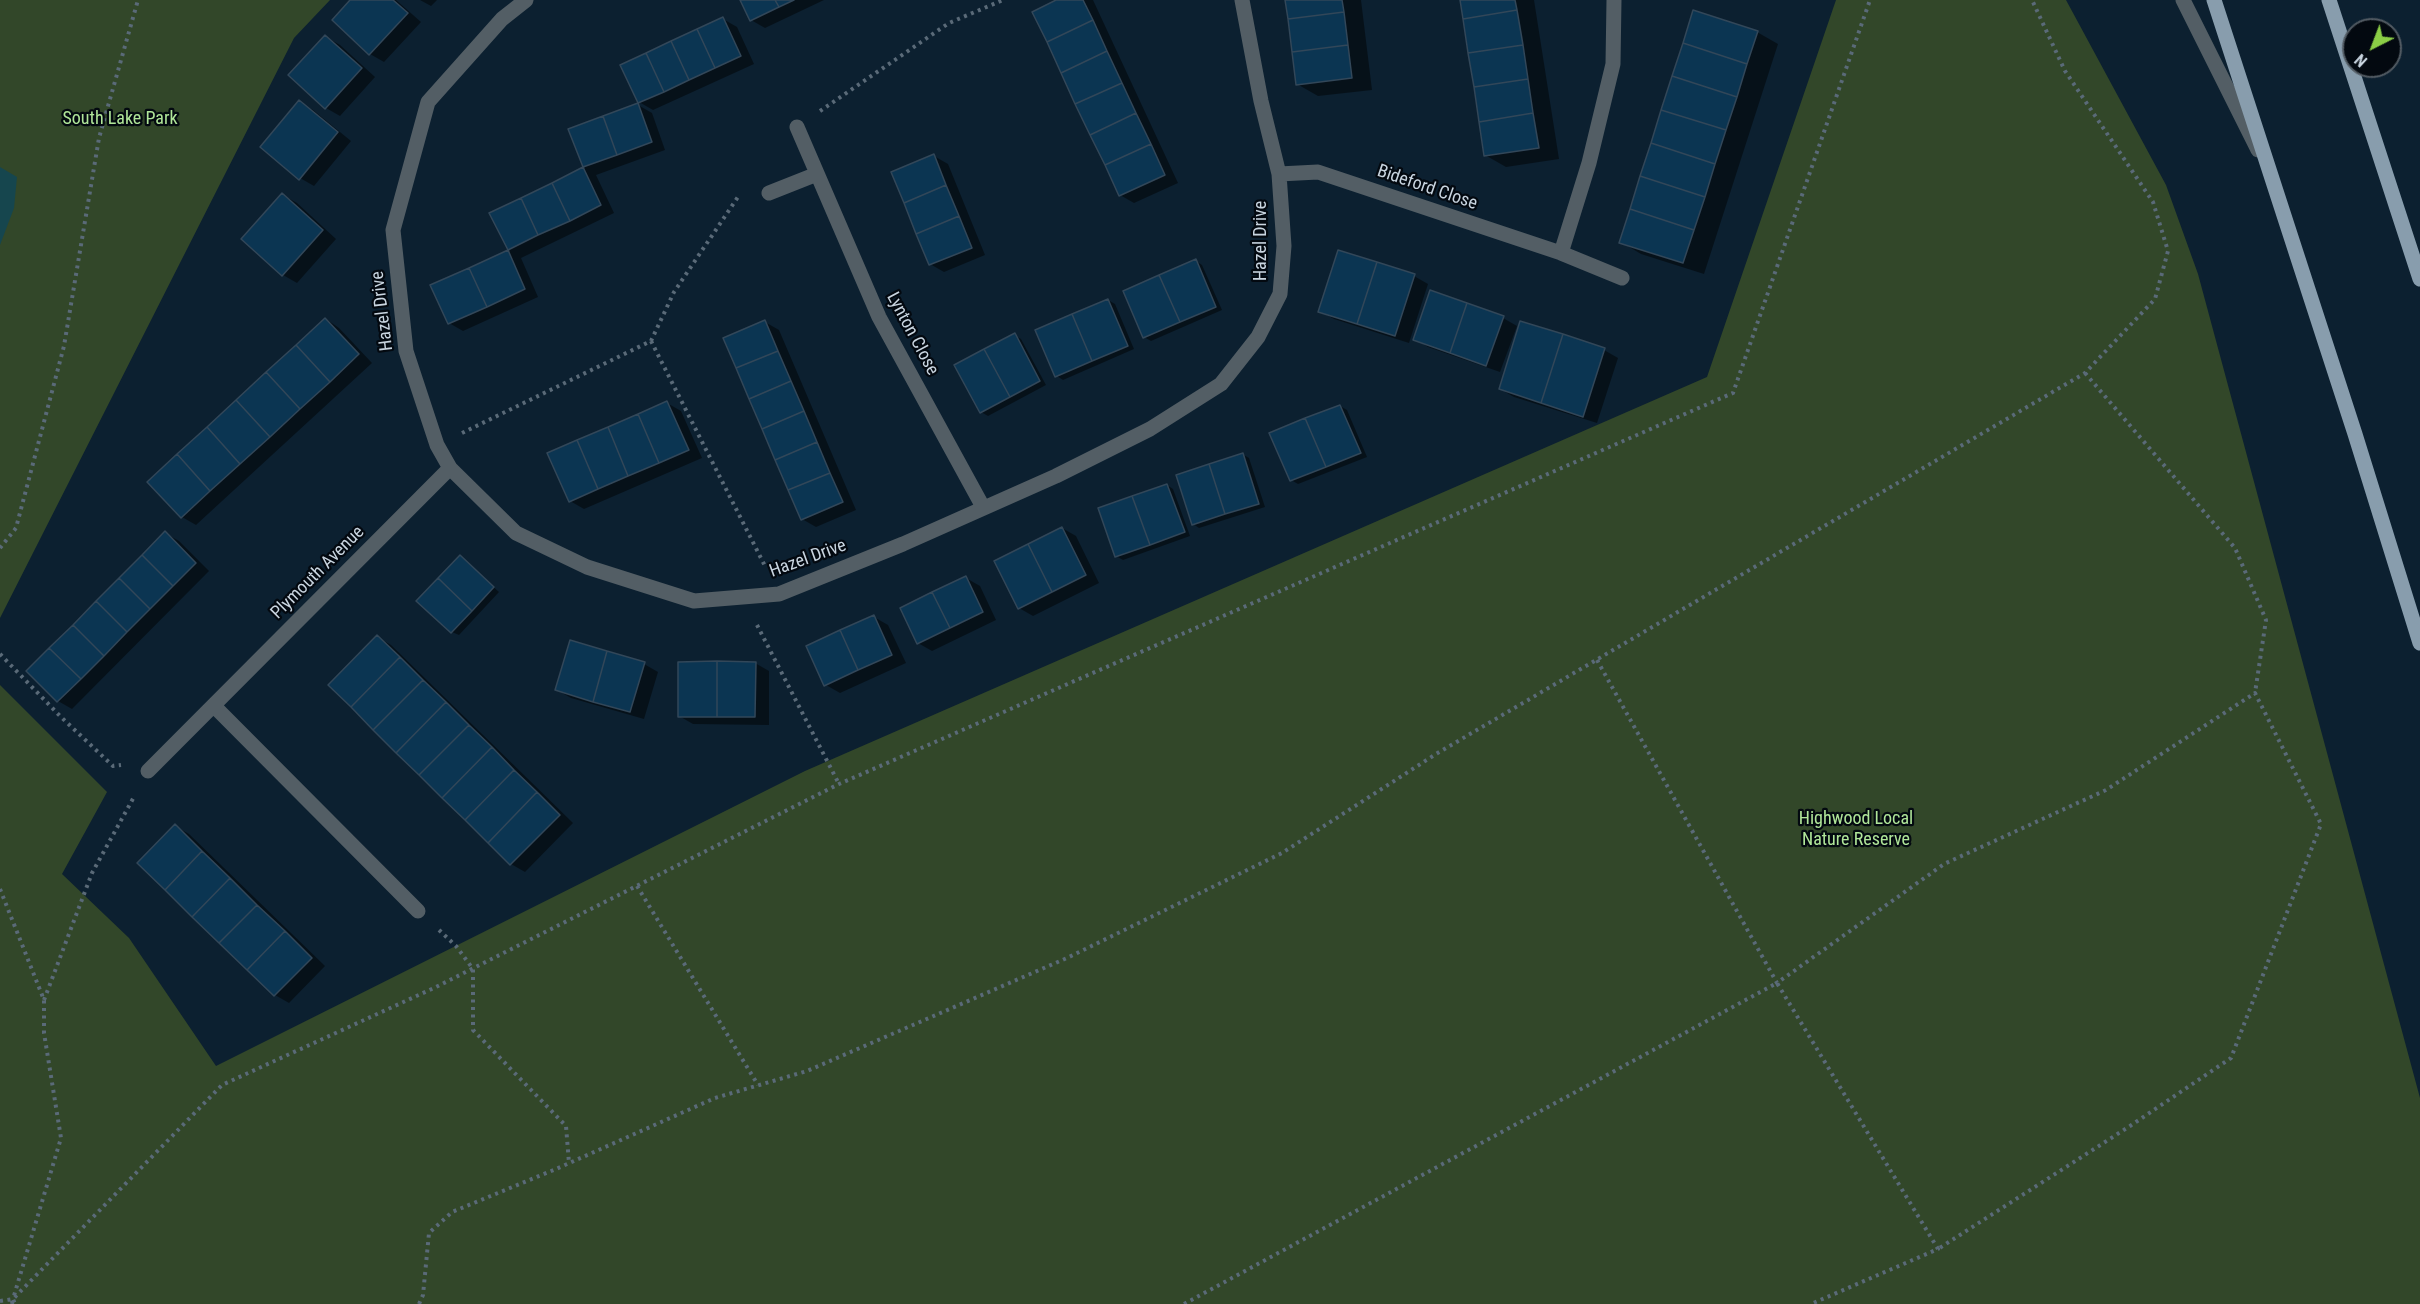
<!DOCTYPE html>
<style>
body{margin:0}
#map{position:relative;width:2420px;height:1304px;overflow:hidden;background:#0c2030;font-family:"Roboto Condensed",sans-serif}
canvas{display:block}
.north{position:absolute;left:2342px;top:18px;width:60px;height:60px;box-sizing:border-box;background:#030910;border:2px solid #525b63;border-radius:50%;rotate:222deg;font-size:16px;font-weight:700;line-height:24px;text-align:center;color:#c9d5e0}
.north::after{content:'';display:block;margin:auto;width:21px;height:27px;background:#8bce46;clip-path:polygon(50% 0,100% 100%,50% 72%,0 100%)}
</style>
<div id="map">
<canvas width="2420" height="1304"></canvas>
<div class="north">N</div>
</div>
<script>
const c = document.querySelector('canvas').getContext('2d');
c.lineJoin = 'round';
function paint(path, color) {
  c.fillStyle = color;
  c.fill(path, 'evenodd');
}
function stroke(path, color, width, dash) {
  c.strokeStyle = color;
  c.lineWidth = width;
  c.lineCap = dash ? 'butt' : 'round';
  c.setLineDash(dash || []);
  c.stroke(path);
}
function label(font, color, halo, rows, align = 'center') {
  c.font = font + ' "Roboto Condensed",sans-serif';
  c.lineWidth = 4.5;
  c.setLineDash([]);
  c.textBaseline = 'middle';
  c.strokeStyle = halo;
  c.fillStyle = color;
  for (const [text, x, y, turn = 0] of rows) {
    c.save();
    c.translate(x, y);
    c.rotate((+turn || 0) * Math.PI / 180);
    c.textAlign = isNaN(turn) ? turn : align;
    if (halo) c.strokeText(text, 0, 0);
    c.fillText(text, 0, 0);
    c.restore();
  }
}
paint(new Path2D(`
 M0,0H330L294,38L0,618Z
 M1836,0H2066L2166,185L2198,274L2420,1098V1304H0V685L107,792L62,874L129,938L216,1066L805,771L1707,377Z`), '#324729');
paint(new Path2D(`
 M0,167L17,177L14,208L0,245Z`), '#16464e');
paint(new Path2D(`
 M352,0H396L421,22L384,62L370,54L334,20Z
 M420,0H437L431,6Z
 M742,0H824L765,28L751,20Z
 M1060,0H1093L1178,183L1134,203L1120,195Z
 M1287,0H1361L1372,90L1318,96L1297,84Z
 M1461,0H1534L1559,159L1506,167L1485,155Z
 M723,19L737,27L754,64L653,110L639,102Z
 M1757,32L1778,44L1704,274L1641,254L1621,242Z
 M326,37L340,45L375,77L340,116L326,108Z
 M299,102L313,110L351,141L314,186L300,178Z
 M638,105L652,113L665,150L596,175L614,213L521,258L538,297L463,331L449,323L432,286L510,251L491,214L585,168L570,130Z
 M934,156L948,164L985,255L944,272L930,264Z
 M283,195L297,203L336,239L297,283L283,275Z
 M1196,261L1202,265L1222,310L1151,341L1144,337Z
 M1414,276L1428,284L1409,343L1334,319L1320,311Z
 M1108,300L1115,304L1134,349L1063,380L1057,376Z
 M1503,318L1517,326L1500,372L1428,347L1415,339Z
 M326,319L339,328L372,363L196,525L182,517Z
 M765,322L779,330L856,510L816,527L802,519Z
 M1014,335L1021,339L1046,385L988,416L981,412Z
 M1604,350L1618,358L1597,423L1514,397L1500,389Z
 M667,403L681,411L702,458L584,509L570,501Z
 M1340,406L1347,410L1367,457L1298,484L1291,480Z
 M1242,454L1249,458L1265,507L1199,528L1193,524Z
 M1167,485L1173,489L1190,536L1123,560L1116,556Z
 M1062,528L1076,536L1099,583L1033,616L1019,608Z
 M165,533L179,541L209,571L72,709L58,701L28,671Z
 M460,557L499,592L459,635L452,632Z
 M966,578L980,586L996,620L932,651L918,643Z
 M874,617L888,625L906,663L840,693L826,685Z
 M377,637L391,645L573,823L525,872L511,864L330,685Z
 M755,663L769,671V725L693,724L679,716Z
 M644,664L658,672L644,719L571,698L557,690Z
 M175,826L189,834L325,966L289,1003L275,995L139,863Z`), '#0007');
const building = new Path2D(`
 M350,0H393L408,13L369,55L332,20Z
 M740,0H775L779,7L750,21Z
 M775,0H794L779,7Z
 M1056,0H1083L1093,20L1047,42L1032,12Z
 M1285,0H1342L1344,12L1288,19Z
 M1460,0H1515L1517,10L1463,19Z
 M1517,10L1523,45L1468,53L1463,19Z
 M1693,10L1758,31L1747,64L1683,43Z
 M1344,12L1348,45L1292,52L1288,19Z
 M723,17L741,56L715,68L697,29Z
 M1093,20L1107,51L1061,73L1047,42Z
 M697,29L715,68L689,80L671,41Z
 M325,35L362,68L325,109L288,75Z
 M671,41L689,80L664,92L646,53Z
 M1683,43L1747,64L1737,97L1672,76Z
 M1348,45L1352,78L1296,85L1292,52Z
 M1523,45L1528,79L1474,87L1468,53Z
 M1107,51L1122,83L1075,104L1061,73Z
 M646,53L664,92L638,103L620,65Z
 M1672,76L1737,97L1726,130L1661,110Z
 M1528,79L1533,113L1479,122L1474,87Z
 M1122,83L1136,113L1090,135L1075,104Z
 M299,100L338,132L299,180L260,147Z
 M638,103L652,142L617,155L603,116Z
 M1661,110L1726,130L1715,164L1651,143Z
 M1136,113L1151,144L1105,165L1090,135Z
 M1533,113L1539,148L1484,156L1479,122Z
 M603,116L617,155L583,167L568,129Z
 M1651,143L1715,164L1705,197L1640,176Z
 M1151,144L1165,175L1119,196L1105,165Z
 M934,154L946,185L904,203L891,172Z
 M583,167L601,205L570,221L552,183Z
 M1640,176L1705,197L1694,230L1630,209Z
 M552,183L570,221L538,235L521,198Z
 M946,185L959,216L916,234L904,203Z
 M282,193L323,230L282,276L241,239Z
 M521,198L538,235L508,250L489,213Z
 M1630,209L1694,230L1683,263L1619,243Z
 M959,216L972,248L929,265L916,234Z
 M508,250L525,289L487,307L469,268Z
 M1338,250L1377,262L1357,324L1318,312Z
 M1196,259L1216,307L1180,322L1159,275Z
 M1377,262L1415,274L1395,336L1357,324Z
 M469,268L487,307L448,324L430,285Z
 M1159,275L1180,322L1143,338L1123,291Z
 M1430,290L1467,303L1450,353L1413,340Z
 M1108,299L1128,346L1092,361L1072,314Z
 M1467,303L1504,316L1486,366L1450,353Z
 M1072,314L1092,361L1055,377L1035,330Z
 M325,318L359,354L330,382L296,345Z
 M765,320L778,351L736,368L723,338Z
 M1520,321L1563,334L1541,403L1499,389Z
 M1015,333L1040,381L1010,397L984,349Z
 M1563,334L1605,348L1583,417L1541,403Z
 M296,345L330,382L300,409L266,372Z
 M984,349L1010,397L980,413L954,365Z
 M778,351L791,381L749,399L736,368Z
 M266,372L300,409L270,437L236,400Z
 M791,381L804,411L762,429L749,399Z
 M236,400L270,437L240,464L207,427Z
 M667,401L689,450L659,463L638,414Z
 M1340,405L1361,453L1326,467L1305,418Z
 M804,411L817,442L775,460L762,429Z
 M638,414L659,463L628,476L608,427Z
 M1305,418L1326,467L1290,481L1269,433Z
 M207,427L240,464L210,491L177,454Z
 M608,427L628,476L598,489L577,440Z
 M577,440L598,489L569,502L547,453Z
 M817,442L830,473L788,490L775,460Z
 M1243,453L1259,504L1225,514L1209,464Z
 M177,454L210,491L181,518L147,482Z
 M1209,464L1225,514L1192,525L1176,475Z
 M830,473L843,502L801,520L788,490Z
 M1167,484L1185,532L1150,545L1132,496Z
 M1132,496L1150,545L1115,557L1098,508Z
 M1062,527L1086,575L1052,592L1028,544Z
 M165,531L196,563L173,586L142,555Z
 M1028,544L1052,592L1018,609L994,561Z
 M142,555L173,586L150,609L119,578Z
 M460,555L494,587L472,611L438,578Z
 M966,576L983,612L950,628L932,592Z
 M119,578L150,609L127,632L96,601Z
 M438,578L472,611L451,633L416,601Z
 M932,592L950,628L917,644L900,608Z
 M96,601L127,632L104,656L73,625Z
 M874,615L892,655L858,670L840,630Z
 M73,625L104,656L81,679L49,648Z
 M840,630L858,670L824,686L806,646Z
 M377,635L400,657L351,707L328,685Z
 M570,640L607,651L593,702L555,690Z
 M49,648L81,679L57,702L26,671Z
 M607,651L645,662L630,712L593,702Z
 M400,657L423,680L373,730L351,707Z
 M717,661V717H678V662Z
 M717,661L756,662L755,717H717Z
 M423,680L446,702L396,753L373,730Z
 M446,702L469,725L419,775L396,753Z
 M469,725L492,747L442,798L419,775Z
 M492,747L514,770L465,820L442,798Z
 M514,770L537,792L488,843L465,820Z
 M537,792L560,815L510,865L488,843Z
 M175,824L202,851L165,890L137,863Z
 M202,851L230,878L192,917L165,890Z
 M230,878L257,905L219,943L192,917Z
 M257,905L285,931L247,970L219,943Z
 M285,931L312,958L274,996L247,970Z`);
paint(building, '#0b3552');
stroke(building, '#324759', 1.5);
stroke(new Path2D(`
 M820,111L949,23L1003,0
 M651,341L766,568
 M2085,373L2235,548L2266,620L2255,693
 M462,433L651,341L674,292L740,194
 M0,548L16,528L64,346L99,138L138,0
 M757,625L839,784
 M0,654L61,717L113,766L121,765
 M1597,660L1777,983L1944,864L2106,790L2255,693L2321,824L2231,1058L2130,1126L1938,1249
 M637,886L758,1085
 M0,889L44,1000V1033L61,1138L13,1299L15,1304
 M439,930L456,946L473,969V1030L566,1126L569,1163
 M44,1000L92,873L135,795
 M0,1301L13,1299
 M12,1304L13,1299L222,1085L434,988L839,784L1733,393L1870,0
 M419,1304L423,1295L429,1233L452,1212L556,1169L715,1098L807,1071L1067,958L1282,853L1436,754L2085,373L2155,299L2168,251L2153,202L2065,71L2032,0
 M1184,1304L1777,983L1938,1249L1811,1304`), '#5a6a78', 4, [3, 4.5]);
stroke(new Path2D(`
 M2183,0L2258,150`), '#535e65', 15);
stroke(new Path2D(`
 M526,0L502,19L428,102L393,230L406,351L437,445L450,468L516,533L587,567L694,601L779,594L903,544L1056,476L1150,429L1221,384L1258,337L1280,294L1284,246L1279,174L1261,101L1242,0
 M797,127L879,317L983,507
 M1279,174L1318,172L1561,253L1622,278
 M769,193L817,174
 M1561,253L1589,163L1613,64L1614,0
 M214,706L418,911
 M148,771L450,468`), '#535e65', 15);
stroke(new Path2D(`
 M2214,0L2355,434L2420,643
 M2329,0L2420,279`), '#889dad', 15);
label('18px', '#b0e699', '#030910', [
 ["South Lake Park",120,119],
 ["Highwood Local",1856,819],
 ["Nature Reserve",1856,840]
]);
label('18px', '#c9d5e0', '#030910', [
 ["Bideford Close",1427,188,19],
 ["Hazel Drive",1261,241,-90],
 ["Hazel Drive",383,311,-97],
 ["Lynton Close",912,334,62],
 ["Hazel Drive",808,559,-20],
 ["Plymouth Avenue",318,573,-45]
]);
</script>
